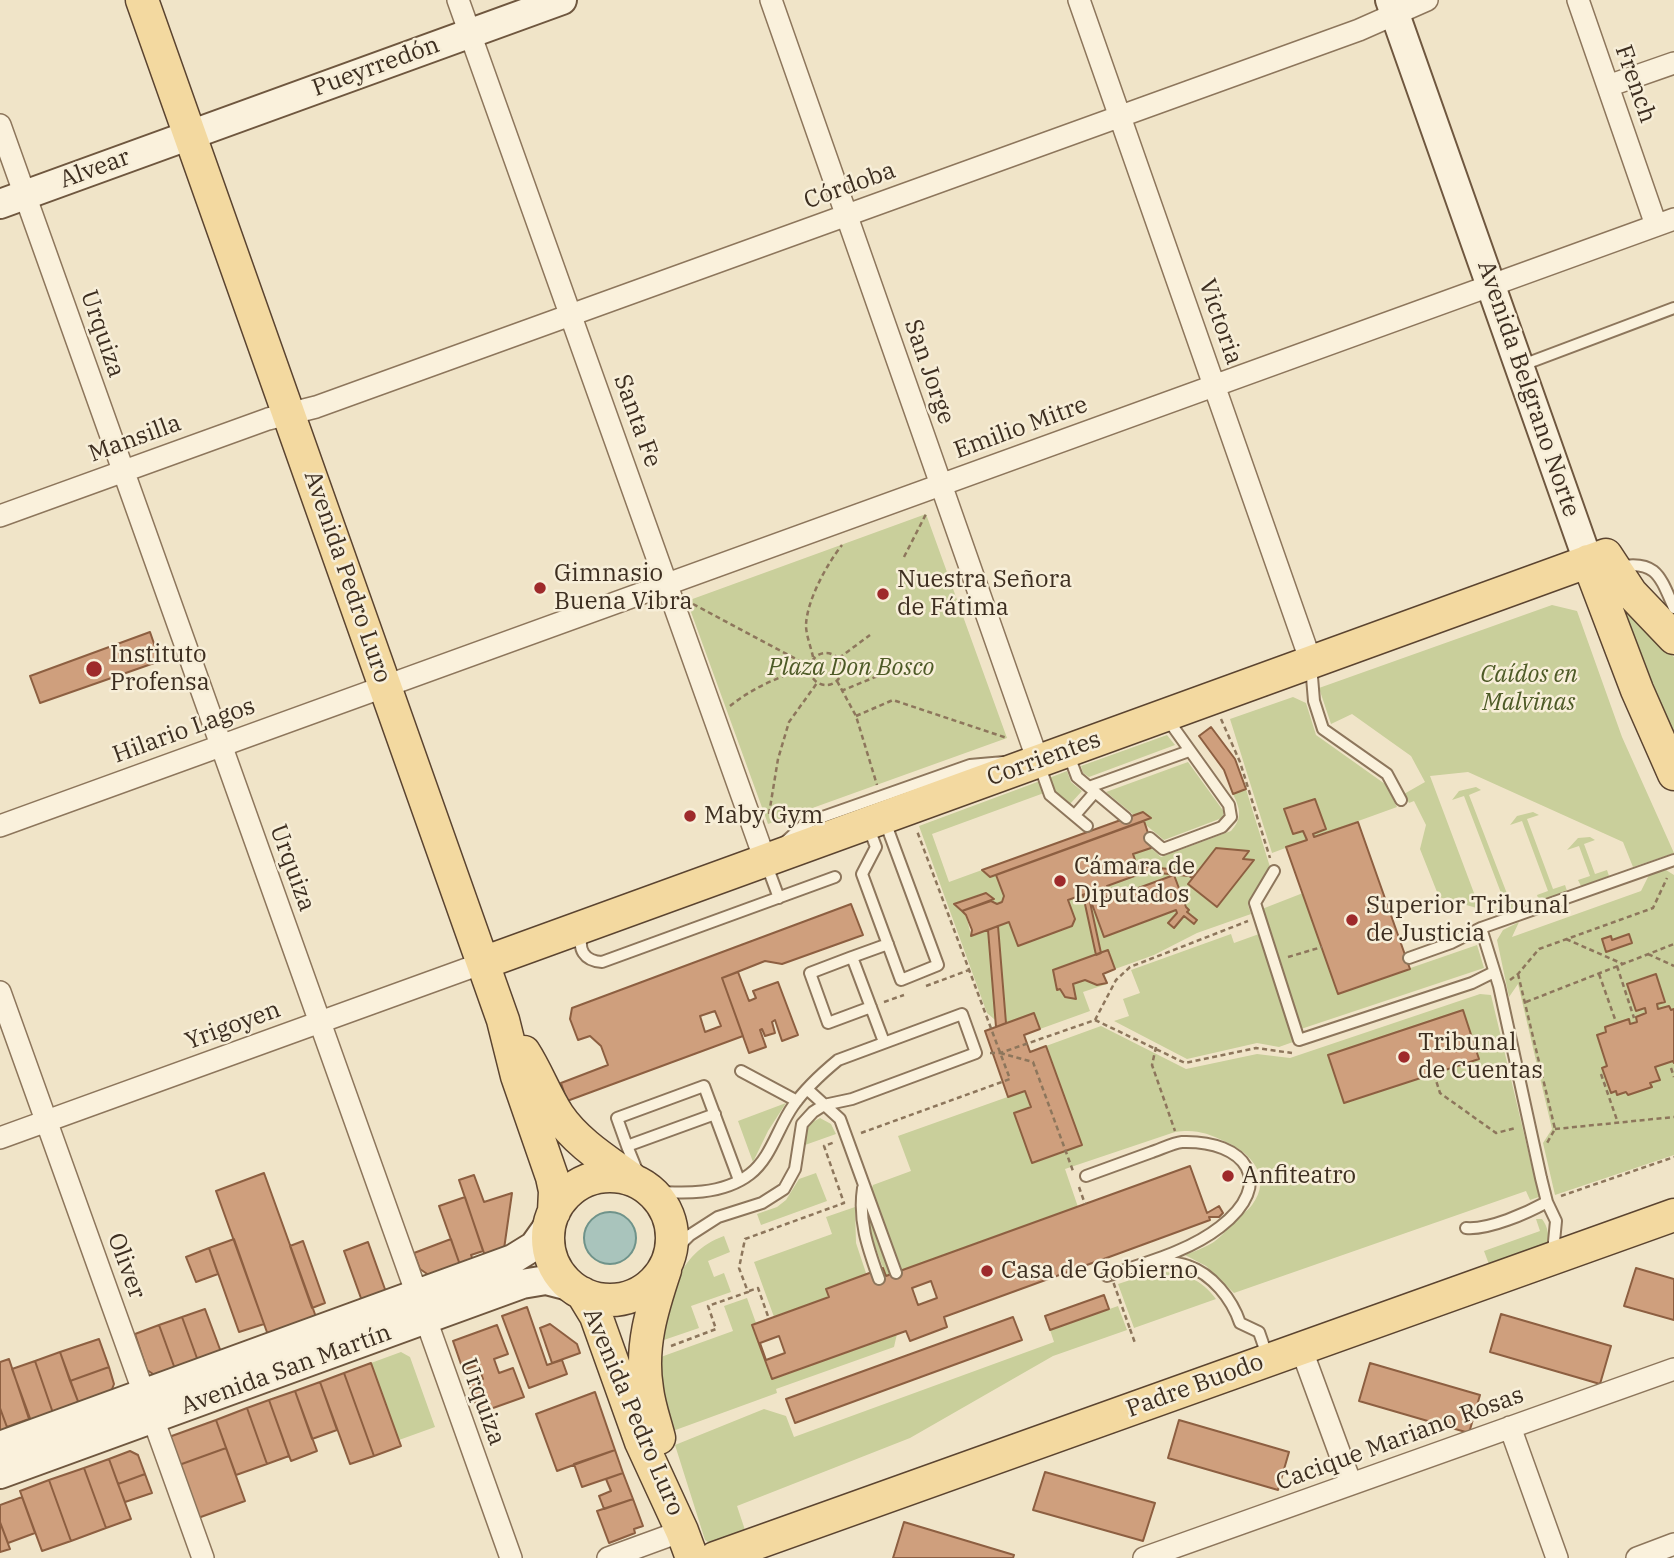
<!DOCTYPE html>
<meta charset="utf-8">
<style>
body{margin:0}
canvas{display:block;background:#f0e4c8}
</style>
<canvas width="1674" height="1558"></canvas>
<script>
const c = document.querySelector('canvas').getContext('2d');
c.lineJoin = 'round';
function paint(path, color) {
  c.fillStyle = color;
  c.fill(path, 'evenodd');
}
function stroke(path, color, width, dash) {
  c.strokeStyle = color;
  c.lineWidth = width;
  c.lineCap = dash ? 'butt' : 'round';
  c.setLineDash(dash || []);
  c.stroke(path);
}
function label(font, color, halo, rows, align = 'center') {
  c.font = font + ' "IBM Plex Serif",serif';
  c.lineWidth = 5;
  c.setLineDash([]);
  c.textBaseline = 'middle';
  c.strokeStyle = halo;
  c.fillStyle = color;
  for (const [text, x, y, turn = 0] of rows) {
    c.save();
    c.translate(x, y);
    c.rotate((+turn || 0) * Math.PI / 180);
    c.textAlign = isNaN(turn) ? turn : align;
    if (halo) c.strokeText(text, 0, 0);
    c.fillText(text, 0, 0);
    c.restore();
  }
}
paint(new Path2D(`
 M926,514L1007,738L768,824L687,601Z
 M1606,584L1656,641L1674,657V742Z
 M1552,605L1577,611L1622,737L1674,853L1633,867L1623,842L1468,772L1430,776L1480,909L1439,897L1420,849L1426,825L1414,801L1409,803L1404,794L1425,782L1411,756L1352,714L1331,724L1319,688Z
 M1293,697L1306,703L1316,735L1385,784L1397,807L1314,837L1313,834L1325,829L1315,799L1284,809L1293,834L1303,831L1307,840L1272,853L1230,719Z
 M1167,735L1175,745L1089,777L1083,773L1081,766Z
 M1188,762L1222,809L1224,812L1222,818L1164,840L1106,792Z
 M1067,771L1071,782L1082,791L1070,804L1054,790L1049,778Z
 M1040,781L1044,793L932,834L949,882L982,870L996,875L1004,896L1002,902L997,904L991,901L994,899L986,893L955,904L966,915L971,935L1009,922L1018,945L1072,926L1075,919L1068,900L1088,893L1104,936L1176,910L1177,913L1168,923L1173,928L1184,916L1194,923L1197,920L1187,912L1189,910L1186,907L1111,898L1107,886L1140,874L1133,854L1151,848L1161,857L1231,831C1243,818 1240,809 1233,794L1246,789L1270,867L1248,905L1251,914L1197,933L1154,955L1104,973L1107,984L1083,992L1090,1011L1040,1029L1034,1013L1001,1025L987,1013L919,826Z
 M1476,787L1481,790L1469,795L1511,904L1523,900L1525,906L1496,916L1494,910L1506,906L1464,796L1452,800L1459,791Z
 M1533,812L1539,815L1527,819L1553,889L1565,885L1567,891L1539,901L1537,895L1548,891L1522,821L1510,825L1517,816Z
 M1590,837L1595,840L1584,844L1595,874L1607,870L1609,876L1581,886L1578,880L1590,876L1579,846L1567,850L1578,838Z
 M1666,870L1674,875V1155L1555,1195L1543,1143L1552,1129L1518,984L1509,997L1497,940L1503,930L1519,922L1512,937L1641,891L1649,875Z
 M1303,893L1338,993L1477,945L1484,968L1301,1029L1262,909Z
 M1231,934L1234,943L1259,934L1293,1042L1279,1047L1257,1043L1187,1059L1114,1021L1129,1016L1123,999L1140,993L1131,970Z
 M1480,994L1491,995L1539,1197L1530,1200L1526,1191L1234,1293L1206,1266L1185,1255C1214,1244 1216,1243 1236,1219C1241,1214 1248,1211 1252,1205C1273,1177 1251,1153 1226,1142C1207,1133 1196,1129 1175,1132L1065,1169L1078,1207L886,1276L872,1238L866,1203L873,1185L911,1171L898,1136L1058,1079L1046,1046L1101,1026L1186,1069L1257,1054L1290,1058Z
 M786,1103L768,1131L753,1162L738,1121Z
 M820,1118L831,1124L836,1134L805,1145L807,1125Z
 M816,1173L827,1201L761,1225L757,1214L777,1207L786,1200L799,1179Z
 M855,1207L856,1243L869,1282L774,1317L754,1262L832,1234L826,1217Z
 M1536,1219H1542C1548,1226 1550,1239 1547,1247L1490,1267L1484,1251L1540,1231Z
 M724,1236L730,1252L708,1261L714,1277L724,1273L731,1292L691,1306L699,1328L658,1342C670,1299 676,1253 724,1236Z
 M1155,1272C1180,1271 1201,1278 1216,1299L1134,1328L1118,1284Z
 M747,1298L756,1323L752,1325L772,1379L897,1334L894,1347L776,1389L777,1393L670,1432L663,1410L658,1358L733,1331L724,1306Z
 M1118,1306L1127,1330L1053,1356L910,1438L737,1506L746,1533L712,1545L705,1540L675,1445L764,1409L786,1416L794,1437L1054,1342L1050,1330Z
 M401,1352L410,1357L435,1427L399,1440L371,1363Z`), '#c9cf9b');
const water = new Path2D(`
 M584 1238a26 26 0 1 1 52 0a26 26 0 1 1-52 0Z`);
paint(water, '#a9c4bc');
stroke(water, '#6f938a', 2);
const building = new Path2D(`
 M150,632L160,661L40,703L30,676Z
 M1211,727L1235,759L1246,789L1233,794L1224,770L1199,736Z
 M1315,799L1326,829L1313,834L1314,837L1358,822L1410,969L1338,994L1286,847L1307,840L1303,831L1293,834L1284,809Z
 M1143,812L1151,818L990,877L982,870Z
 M1144,821L1151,842V848L1133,854L1140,874L1107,886L1111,898L1174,875L1186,907L1189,910L1187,912L1197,920L1194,924L1184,916L1174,928L1168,923L1177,913L1176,910L1104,937L1088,893L1068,900L1075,919L1072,926L1018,946L1009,922L971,936L972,930L966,915L962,911L991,901L997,904L1002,902L1004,896L996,875ZM1102,888L1107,900L1097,903L1093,891Z
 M1216,848L1249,851L1243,859L1254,860L1217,907L1188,884Z
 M1137,866L1191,871L1195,875L1192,878L1189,876L1139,871Z
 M986,893L994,899L962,911L954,904Z
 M1088,893L1101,953L1096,955L1083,895Z
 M851,904L863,935L782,964L765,961L722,978L743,1036L567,1101L561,1083L608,1065L601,1046L590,1036L578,1040L570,1019L572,1008ZM715,1011L721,1026L705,1032L700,1016Z
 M998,926L1006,1023L996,1027L988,930Z
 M1629,934L1632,943L1606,952L1602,939L1611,936L1612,940Z
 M1108,950L1115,969L1103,974L1107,983L1097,985L1085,980L1073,984L1076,999L1065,997L1060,989L1057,990L1053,970Z
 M738,972L749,1001L756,998L753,991L778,982L798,1035L782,1041L775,1020L772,1022L775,1033L765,1036L762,1029L760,1030L766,1047L749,1053L722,978Z
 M1656,974L1665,1002L1657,1004L1658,1009L1669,1006L1671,1010L1674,1009V1063L1673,1061L1655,1067L1660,1080L1650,1083L1652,1087L1628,1095L1626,1092L1617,1095L1616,1091L1611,1093L1602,1068L1607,1066L1597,1035L1606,1032L1605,1027L1629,1019L1630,1024L1637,1022L1636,1017L1646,1013L1645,1008L1636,1011L1627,984Z
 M1463,1010L1479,1059L1344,1103L1328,1055Z
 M1034,1013L1040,1029L1024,1035L1030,1052L1046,1046L1082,1145L1032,1163L1014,1113L1031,1107L1025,1091L1008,1097L985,1031Z
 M1190,1166L1207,1213L1219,1206L1223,1213L1219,1217H1209L1210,1220L1101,1260L1102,1263L1096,1265L1095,1262L944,1317L947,1327L910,1341L906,1331L772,1379L752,1325L829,1297L826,1289L883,1268L886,1276ZM931,1281L937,1298L918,1305L912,1288ZM779,1336L785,1353L766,1360L760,1343Z
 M264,1173L316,1317L268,1335L216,1191Z
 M474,1175L484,1202L512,1193L504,1249L485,1256L459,1180Z
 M465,1197L483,1251L471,1255L473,1260L460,1265L439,1206Z
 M234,1239L264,1324L239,1332L209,1248Z
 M451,1239L460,1265L430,1276L420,1269L414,1253Z
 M303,1241L325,1303L312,1308L290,1246Z
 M368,1242L386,1292L362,1301L344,1251Z
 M209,1248L218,1274L196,1282L186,1257Z
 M1636,1268L1674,1279V1320L1624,1306Z
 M1104,1295L1109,1309L1050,1330L1045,1316Z
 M527,1307L547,1365L562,1360L567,1374L529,1388L502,1316Z
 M205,1309L221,1352L198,1361L182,1317Z
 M1501,1314L1611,1346L1600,1384L1490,1352Z
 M182,1317L198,1361L175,1369L159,1325Z
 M1013,1317L1022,1340L795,1423L786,1399Z
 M550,1324L577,1344L580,1353L552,1363L540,1328Z
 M159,1325L175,1369L156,1376L147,1370L135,1334Z
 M497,1325L508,1354L494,1359L499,1373L513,1368L524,1397L479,1413L469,1384L483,1379L478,1365L463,1370L453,1341Z
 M99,1339L109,1367L70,1381L60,1352Z
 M60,1352L79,1404L53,1413L35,1361Z
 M9,1359L29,1419L7,1427L0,1408V1362Z
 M35,1361L53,1413L31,1421L12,1369Z
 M371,1363L401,1446L374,1456L344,1373Z
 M1370,1363L1480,1395L1469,1433L1359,1401Z
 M109,1367L114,1384L111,1392L79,1404L70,1381Z
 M344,1373L374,1456L350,1464L320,1382Z
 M320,1382L337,1430L312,1439L295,1391Z
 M295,1391L317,1451L291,1461L269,1400Z
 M595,1392L615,1450L557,1471L536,1414Z
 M269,1400L289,1456L267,1464L247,1408Z
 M0,1408L8,1430L0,1433Z
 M247,1408L267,1464L236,1475L216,1420Z
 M216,1420L226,1448L179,1465L169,1437Z
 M1179,1420L1289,1452L1278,1490L1168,1458Z
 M226,1448L245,1501L198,1518L179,1465Z
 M615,1450L623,1473L582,1487L574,1464Z
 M130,1451L138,1455L145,1474L118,1484L109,1459Z
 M109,1459L131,1519L106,1528L84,1468Z
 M84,1468L106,1528L71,1541L49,1480Z
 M1045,1472L1155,1503L1143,1541L1033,1510Z
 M623,1473L633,1499L604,1509L599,1496L611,1491L606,1479Z
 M145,1474L152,1493L125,1502L118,1484Z
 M49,1480L71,1541L42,1551L20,1491Z
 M22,1497L35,1533L8,1543L0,1522V1505Z
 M633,1499L643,1526L634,1529L635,1533L609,1543L597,1511Z
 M0,1522L10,1549L0,1552Z
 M904,1522L1014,1555L1013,1558H893Z`);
paint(building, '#cf9f7d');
stroke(building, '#8d5f41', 2);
const lane = new Path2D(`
 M1520,366L1674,308
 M1617,567C1656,559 1660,576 1674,608
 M1311,665L1314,701L1323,729L1387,774L1401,800
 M1068,753L1077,777L1126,818
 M1039,764L1050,795L1087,826
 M1089,787L1189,751
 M1075,815L1095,792
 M868,826L876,847L862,874L901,980L938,965L884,819
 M1150,838L1163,849L1222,827L1231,817L1229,805L1166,717
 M785,842L803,826L814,820L970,765L1004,762
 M766,863L779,898
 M1274,871L1255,903L1299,1040L1472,983L1494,972
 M1481,928L1499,986L1541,1178L1547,1202L1556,1221L1553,1252
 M583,933C577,949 584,961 602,962L835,877
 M852,957L888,944
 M1409,958L1451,943L1481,928L1674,860
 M871,1007L828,1023L810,973L852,957L884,1042
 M741,1071L797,1101
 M807,1089L840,1119L896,1273
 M715,1114L627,1146L617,1118L704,1086L739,1180
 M627,1146L638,1173
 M1086,1176C1108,1168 1130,1160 1152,1152C1161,1149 1173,1143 1182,1142C1246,1140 1277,1183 1220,1227C1188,1252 1144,1263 1107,1276
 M863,1188C858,1221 868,1248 879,1279
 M651,1191C683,1194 723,1195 750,1174C771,1158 778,1127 793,1106C805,1089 821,1074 838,1060L962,1014L976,1053L852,1099L824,1105L813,1112L802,1124L795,1169L784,1189L762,1203L718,1217L690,1235L670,1255
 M1466,1228C1489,1230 1527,1213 1547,1202
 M1154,1261C1165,1262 1178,1262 1188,1266C1212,1274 1232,1299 1240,1323L1259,1332L1268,1358`);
const street = new Path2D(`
 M458,0L765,860
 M771,0L1038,761
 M1079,0L1311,662
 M1578,0L1656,225
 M1608,86L1674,63
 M0,125L511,1558
 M0,516L268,419L316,407L1359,30L1427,0
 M0,826L1674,219
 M0,992L203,1558
 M0,1138L483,963
 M1301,1348L1351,1484
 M1510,1427L1557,1558
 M608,1558L682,1531
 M1144,1558L1674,1369
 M1637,1558L1674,1544`);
const secondary = new Path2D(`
 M1390,0L1588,561
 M0,204L562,0
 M0,1446L513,1259L534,1246L551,1222
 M0,1474L522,1284L546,1280L573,1287`);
const primary = new Path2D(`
 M142,0L503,1020L517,1076L552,1177L555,1191L554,1212
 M1588,561L1637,690L1674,774
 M483,963L1606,555L1631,593L1674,638
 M524,1052C537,1072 545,1095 558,1115C577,1143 607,1161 633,1180
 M548 1238a62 62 0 1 1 124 0a62 62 0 1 1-124 0Z
 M582,1293L596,1316L641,1442L682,1531L692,1558
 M659,1438C655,1422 649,1406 647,1389C640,1347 652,1309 665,1270
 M715,1558L1674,1215`);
stroke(lane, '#8d765c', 14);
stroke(street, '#8d765c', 24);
stroke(secondary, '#6f573f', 32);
stroke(primary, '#5b4430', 35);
stroke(new Path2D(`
 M904,557L926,514
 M693,604L809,666
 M810 669a16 16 0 1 1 32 0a16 16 0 1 1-32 0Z
 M813,657C811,647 806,635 806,625C807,600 827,564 842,545
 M839,658L870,635
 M837,681L856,716L877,785
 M841,691L900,667
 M730,706C751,689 782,674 809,669
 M856,716L893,700L1007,738
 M1221,719L1240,762L1270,858
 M769,814L778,759L789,722L817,683
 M1566,939L1623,964
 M1648,954L1674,966
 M1288,957L1322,947
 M1617,966L1634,1018
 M1518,974L1555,1129L1547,1143
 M1599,974L1616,1022
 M1510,980L1518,974L1539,949L1653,908L1667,878
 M926,986L969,970
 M884,1002L904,995
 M1526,1002L1674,944
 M1095,1020L1185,1063L1256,1048L1292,1053
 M1156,1047L1152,1065L1175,1131
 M990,1053H1000L1095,1020L1116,980L1130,967L1248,921
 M1000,1053L1033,1062L1073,1171
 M1671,1068L1674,1077
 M1434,1074L1440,1093L1496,1133L1516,1128
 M1601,1074L1618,1123
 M1555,1129L1674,1117
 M861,1133L1010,1079L917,831
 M1079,1187L1085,1204
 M1561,1196L1674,1157
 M749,1291L758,1288L769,1319
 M1130,1329L1135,1343
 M671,1346L716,1329L708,1306L748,1292L739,1268L745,1239L844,1203L824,1146L835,1142`), '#8d765c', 2.5, [5, 3.5]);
stroke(lane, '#faf1dc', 10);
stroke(street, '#faf1dc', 21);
stroke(secondary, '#faf1dc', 28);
stroke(primary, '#f3d9a0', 32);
stroke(new Path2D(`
 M1105,1259L1130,1329`), '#8d765c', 2.5, [5, 3.5]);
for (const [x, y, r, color] of [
 [540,588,7,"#9e2a2b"],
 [883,594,7,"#9e2a2b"],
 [94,669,9,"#9e2a2b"],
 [690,816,7,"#9e2a2b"],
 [1060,881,7,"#9e2a2b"],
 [1352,920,7,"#9e2a2b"],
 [1404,1057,7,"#9e2a2b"],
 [1228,1176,7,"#9e2a2b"],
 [987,1271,7,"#9e2a2b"]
]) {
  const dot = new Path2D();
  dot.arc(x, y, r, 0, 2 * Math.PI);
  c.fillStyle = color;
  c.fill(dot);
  stroke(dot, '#f7eed8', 2.5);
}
label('24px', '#3d2e20', '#f7eed8', [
 ["Pueyrredón",376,67,-20],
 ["French",1635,84,71],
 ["Alvear",95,169,-20],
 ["Córdoba",850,186,-20],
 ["Victoria",1220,322,71],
 ["Urquiza",102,334,71],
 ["San Jorge",929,372,71],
 ["Avenida Belgrano Norte",1528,389,71],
 ["Santa Fe",637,421,70],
 ["Emilio Mitre",1021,428,-20],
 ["Mansilla",135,439,-20],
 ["Avenida Pedro Luro",347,577,71],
 ["Hilario Lagos",184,731,-20],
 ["Corrientes",1044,759,-20],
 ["Urquiza",292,868,70],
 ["Yrigoyen",233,1026,-20],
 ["Oliver",126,1266,70],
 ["Avenida San Martín",286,1370,-20],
 ["Padre Buodo",1195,1386,-20],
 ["Urquiza",482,1402,70],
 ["Avenida Pedro Luro",633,1412,67],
 ["Cacique Mariano Rosas",1400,1439,-20]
]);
label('24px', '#3d2e20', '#f7eed8', [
 ["Gimnasio",554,574],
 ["Buena Vibra",554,602],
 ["Nuestra Señora",897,580],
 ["de Fátima",897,608],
 ["Instituto",110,655],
 ["Profensa",110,683],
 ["Maby Gym",704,816],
 ["Cámara de",1074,867],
 ["Diputados",1074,895],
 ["Superior Tribunal",1366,906],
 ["de Justicia",1366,934],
 ["Tribunal",1418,1043],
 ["de Cuentas",1418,1071],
 ["Anfiteatro",1242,1176],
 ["Casa de Gobierno",1001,1271]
], 'left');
label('italic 24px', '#4d5a26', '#f7eed8', [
 ["Plaza Don Bosco",851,668],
 ["Caídos en",1529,675],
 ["Malvinas",1529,703]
]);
</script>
